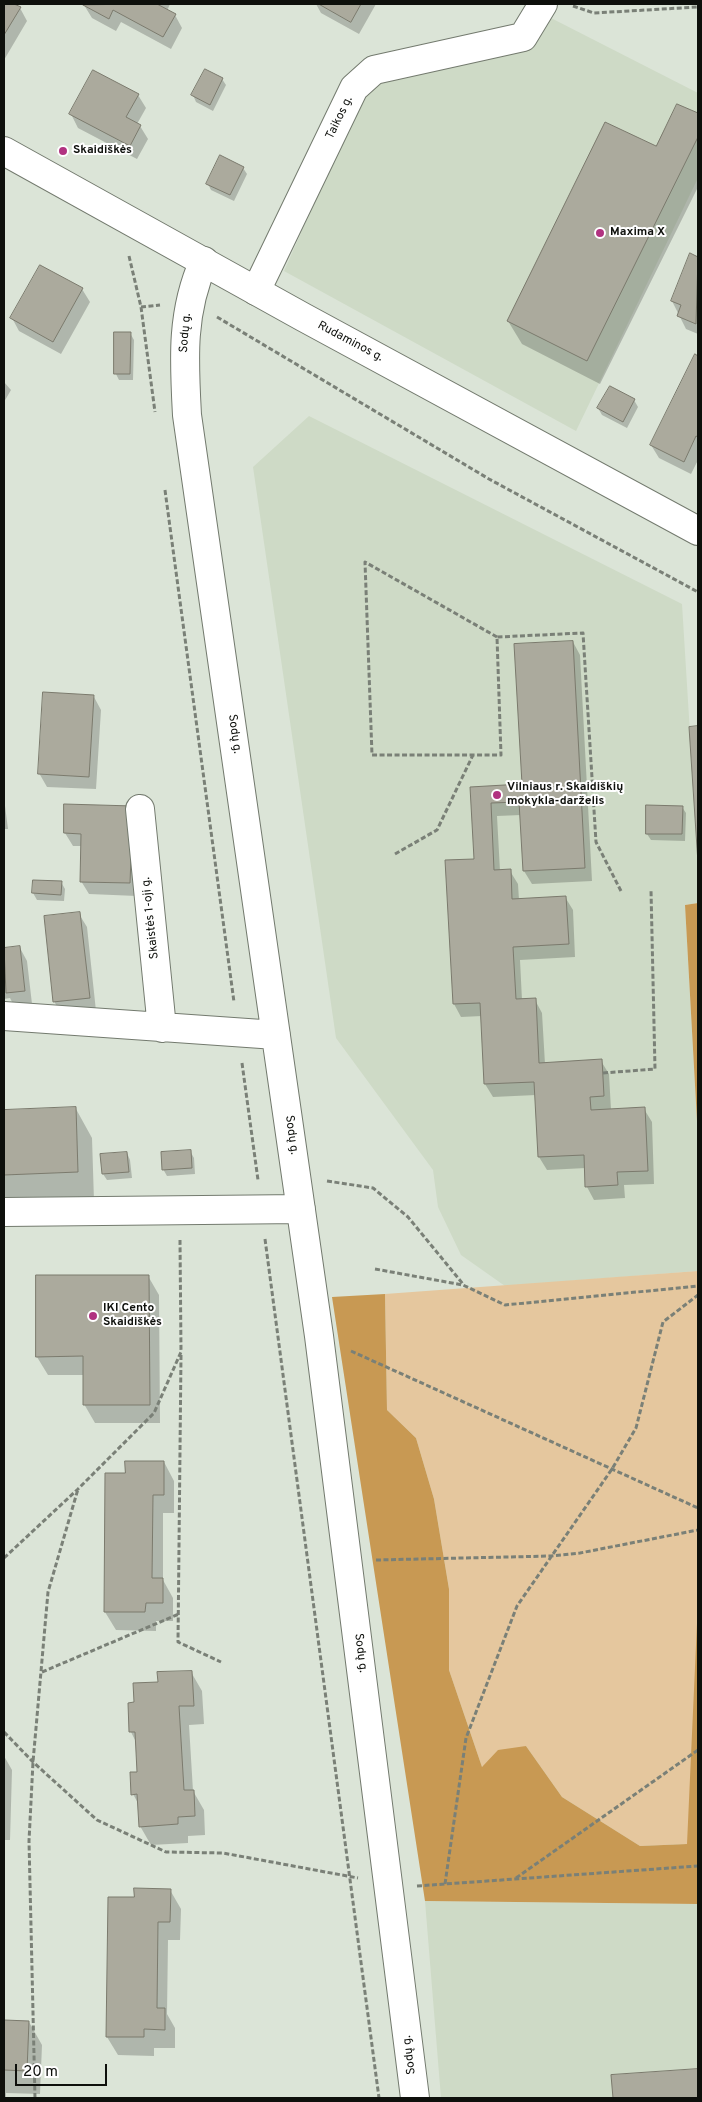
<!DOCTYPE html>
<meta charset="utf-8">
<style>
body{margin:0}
#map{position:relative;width:702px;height:2102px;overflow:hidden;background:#dbe4d7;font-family:Overpass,sans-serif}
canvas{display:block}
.frame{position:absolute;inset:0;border:5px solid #0e100c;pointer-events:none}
.scale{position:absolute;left:15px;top:2064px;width:92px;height:22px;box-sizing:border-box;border:2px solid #0e100c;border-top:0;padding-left:6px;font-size:15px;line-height:18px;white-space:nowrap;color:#0e100c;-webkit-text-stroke:4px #fff;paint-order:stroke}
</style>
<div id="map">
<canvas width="702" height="2102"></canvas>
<div class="frame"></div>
<div class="scale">20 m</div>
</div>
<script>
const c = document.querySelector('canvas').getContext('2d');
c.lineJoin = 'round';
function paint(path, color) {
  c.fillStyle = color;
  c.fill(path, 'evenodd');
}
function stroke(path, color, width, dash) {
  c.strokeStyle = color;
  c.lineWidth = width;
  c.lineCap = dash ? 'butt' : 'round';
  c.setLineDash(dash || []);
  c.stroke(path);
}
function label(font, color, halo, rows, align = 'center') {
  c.font = font + ' Overpass,sans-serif';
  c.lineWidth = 4;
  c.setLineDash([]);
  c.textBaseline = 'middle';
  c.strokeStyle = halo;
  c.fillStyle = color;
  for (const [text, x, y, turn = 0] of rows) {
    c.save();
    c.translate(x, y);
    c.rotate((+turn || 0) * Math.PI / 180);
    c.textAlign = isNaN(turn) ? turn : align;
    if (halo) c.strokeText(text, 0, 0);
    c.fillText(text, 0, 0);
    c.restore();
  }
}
paint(new Path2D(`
 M551,18L698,93V178L576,431L284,271L365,89L385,78L537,39Z
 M309,416L682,604L698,863V903L685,905L698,1139V1271L505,1286L461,1255L438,1207L433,1170L336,1038L253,467Z
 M425,1901L698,1904V2098H441Z`), '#cedac6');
paint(new Path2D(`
 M698,1271V1904L687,1844L640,1846L562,1797L526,1746L482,1767L449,1670V1589L434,1499L416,1438L387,1410L385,1294Z`), '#e5c79e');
paint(new Path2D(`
 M698,903V1139L685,905Z
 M385,1294L387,1410L416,1438L434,1499L449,1589V1670L482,1767L498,1750L526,1746L562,1797L640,1846L687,1844L698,1601V1904L425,1901L332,1297Z`), '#c89953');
paint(new Path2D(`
 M4,4H12L20,8L27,21L4,60Z
 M170,4L167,11L175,15L182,28L171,49L121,22L116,31L92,18L84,5Z
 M316,4H376L359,34L321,13Z
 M222,79L226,85L213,111L196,102L193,95Z
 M138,95L146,108L137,124L140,126L148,139L137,159L78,128L71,114Z
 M678,106L698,115V187L600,384L522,344L508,321L657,147Z
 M243,168L247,174L234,201L211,190L208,184Z
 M690,255L698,258V334L686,329L672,301Z
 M82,289L90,302L61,354L19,331L12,318Z
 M130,333L134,340L133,380H119L116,374Z
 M696,356L698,357V460L691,474L659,458L651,445Z
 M4,382L11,390L4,402Z
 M634,400L638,407L627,428L602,415L598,408Z
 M573,642L580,655L592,881L532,884L524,871L521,815L497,816L500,871H510L518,884L519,900L565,897L573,910L575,957L520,960L522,1000H535L542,1013L545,1064L601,1061L609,1074L611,1110L644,1109L652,1122L654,1184L624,1185L625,1198L594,1200L587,1187L586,1168L547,1170L539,1157L536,1095L493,1097L485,1084L482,1016L461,1017L454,1004L447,861L475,860L472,788L523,786Z
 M94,697L101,710L96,789L47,787L39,773Z
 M691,728H698V844Z
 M4,798L8,829H4Z
 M132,807L137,896L89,894L81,881L82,846H73L65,833Z
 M682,807L686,813L685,841L651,840L647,834Z
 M34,881L61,882L65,889L64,901L37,900L33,893Z
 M79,914L87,927L96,1011L61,1014L54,1001Z
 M20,948L27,961L32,1004L14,1006L10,998L4,999V949Z
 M76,1109L92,1138L94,1201L4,1204V1111Z
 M190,1151L194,1158L195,1174L167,1176L163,1169Z
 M127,1153L130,1160L132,1178L107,1180L103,1174Z
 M148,1276L159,1295L160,1423H95L84,1404V1375H48L37,1357Z
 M164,1462L174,1481V1513H163V1580L173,1598V1621H156V1631L116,1630L105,1612L126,1474Z
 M191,1672L202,1691L204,1724L189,1725L193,1791L204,1810L205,1835L188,1836V1843L151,1845L140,1826L139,1805L133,1794L138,1773L136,1742L131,1732L135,1703L159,1683Z
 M4,1756L12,1770L10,1840H4Z
 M170,1890L181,1909L180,1940H168L167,2014L175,2028V2048H154V2056L118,2055L107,2037L135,1898Z
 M4,2021L29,2022L42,2045L40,2094L6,2093V2098H4Z
 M698,2070V2098H614L612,2077Z`), '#0003');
const building = new Path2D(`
 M4,4H14L21,7L4,35Z
 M157,4L176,14L163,37L113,10L109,19L83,5Z
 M319,4H361L351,22Z
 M205,69L223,78L210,105L191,95Z
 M93,70L139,94L126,117L141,125L130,146L69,114Z
 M677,104L698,113V137L587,361L507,321L605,122L656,146Z
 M220,155L244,167L230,195L206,184Z
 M690,253L698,257L696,324L677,316L681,305L671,301Z
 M40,265L83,288L53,342L10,318Z
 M114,332H131L130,374H114Z
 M695,354L698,356V437L696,436L684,462L650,445Z
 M610,386L635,399L623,422L597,408Z
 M573,641L585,868L523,871L519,802L491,803L494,870L511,869L512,899L566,896L569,944L513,947L516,999L536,998L539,1063L602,1059L604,1096L590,1097L591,1110L645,1107L648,1171L617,1172L618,1185L585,1187L584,1155L538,1157L534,1082L484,1084L480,1003L453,1004L445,860L474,859L470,787L522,784L514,644Z
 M43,692L94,695L89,777L38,774Z
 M698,726V863L689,727Z
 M64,804L133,806L130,883L80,882L81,834L64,833Z
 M646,805L683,806L682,834H646Z
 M33,880L62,881L61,895L32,893Z
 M80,912L90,998L53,1002L44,916Z
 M20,946L25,991L6,993L4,948Z
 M76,1107L78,1172L4,1175V1110Z
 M191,1150L192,1168L162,1170L161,1152Z
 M127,1152L129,1172L102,1174L100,1154Z
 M36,1275H149L150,1405H83V1356L36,1357Z
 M125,1461H164V1495H153L152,1578H163V1603H146L145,1612H104L105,1473H125Z
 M192,1671L194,1706H179L184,1790H194L195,1816L178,1817V1824L139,1827L137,1794L131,1795L130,1772H137L135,1732H129L128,1703L134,1702L133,1683L158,1682L157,1672Z
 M134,1888L171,1889L170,1922H158L157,2008H165V2030L144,2029V2037H106L108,1897H134Z
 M4,2020L29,2021L27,2071L4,2070Z
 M698,2069V2098H613L611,2075Z`);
paint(building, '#abaa9d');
stroke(building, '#7b7a6d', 1);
const minor = new Path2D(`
 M204,261C181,312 184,360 187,415L319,1336L415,2098
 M256,291L354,88L374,70L523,37L543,4
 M140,809L162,1028
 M4,1016L276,1035
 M4,1212L301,1209`);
const primary = new Path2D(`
 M4,151L303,317L698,531`);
stroke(minor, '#737a6e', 30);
stroke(primary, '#737a6e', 30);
stroke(new Path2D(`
 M573,6L594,13L698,7
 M129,256L141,307L155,412
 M141,307L160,305
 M217,317L489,479L698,592
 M165,490L234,1002
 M497,637L365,562L372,755H501L497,637L583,633L596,842L622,893
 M395,854L437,830L473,755
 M242,1063L258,1180
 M603,1073L655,1069L651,890
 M327,1181L373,1188L408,1217L463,1284
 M265,1239L379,2098
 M375,1269L463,1285L505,1305L698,1286
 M351,1351L698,1508
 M181,1355L178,1642L221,1662
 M4,1558L78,1489L154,1413L181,1352L180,1240
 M376,1560L551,1556L580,1553L698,1530
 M42,1672L179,1614
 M4,1732L33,1762L97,1820L166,1852L223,1853L358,1878
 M516,1878L698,1750
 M445,1884L466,1738L517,1606L612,1469L636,1428L663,1322L698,1295
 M417,1886L698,1866
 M35,2098L29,1841L33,1762L48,1592L78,1489`), '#7a8077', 3, [5, 2.5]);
stroke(minor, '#fff', 28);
stroke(primary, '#fff', 28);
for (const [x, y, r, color] of [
 [63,151,5,"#b13280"],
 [600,233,5,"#b13280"],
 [497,795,5,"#b13280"],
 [93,1316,5,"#b13280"]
]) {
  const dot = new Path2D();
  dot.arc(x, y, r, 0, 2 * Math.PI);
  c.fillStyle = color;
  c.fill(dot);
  stroke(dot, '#fff', 2);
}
label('12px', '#0e100c', '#fff', [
 ["Taikos g.",340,118,-64],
 ["Sodų g.",186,333,-85],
 ["Rudaminos g.",350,342,28],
 ["Sodų g.",234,734,82],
 ["Skaistės 1-oji g.",151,918,-96],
 ["Sodų g.",291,1135,82],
 ["Sodų g.",360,1653,83],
 ["Sodų g.",410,2055,-97]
]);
label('bold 12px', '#0e100c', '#fff', [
 ["Skaidiškės",73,151],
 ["Maxima X",610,233],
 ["Vilniaus r. Skaidiškių",507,788],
 ["mokykla-darželis",507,802],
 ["IKI Cento",103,1309],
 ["Skaidiškės",103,1323]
], 'left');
</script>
